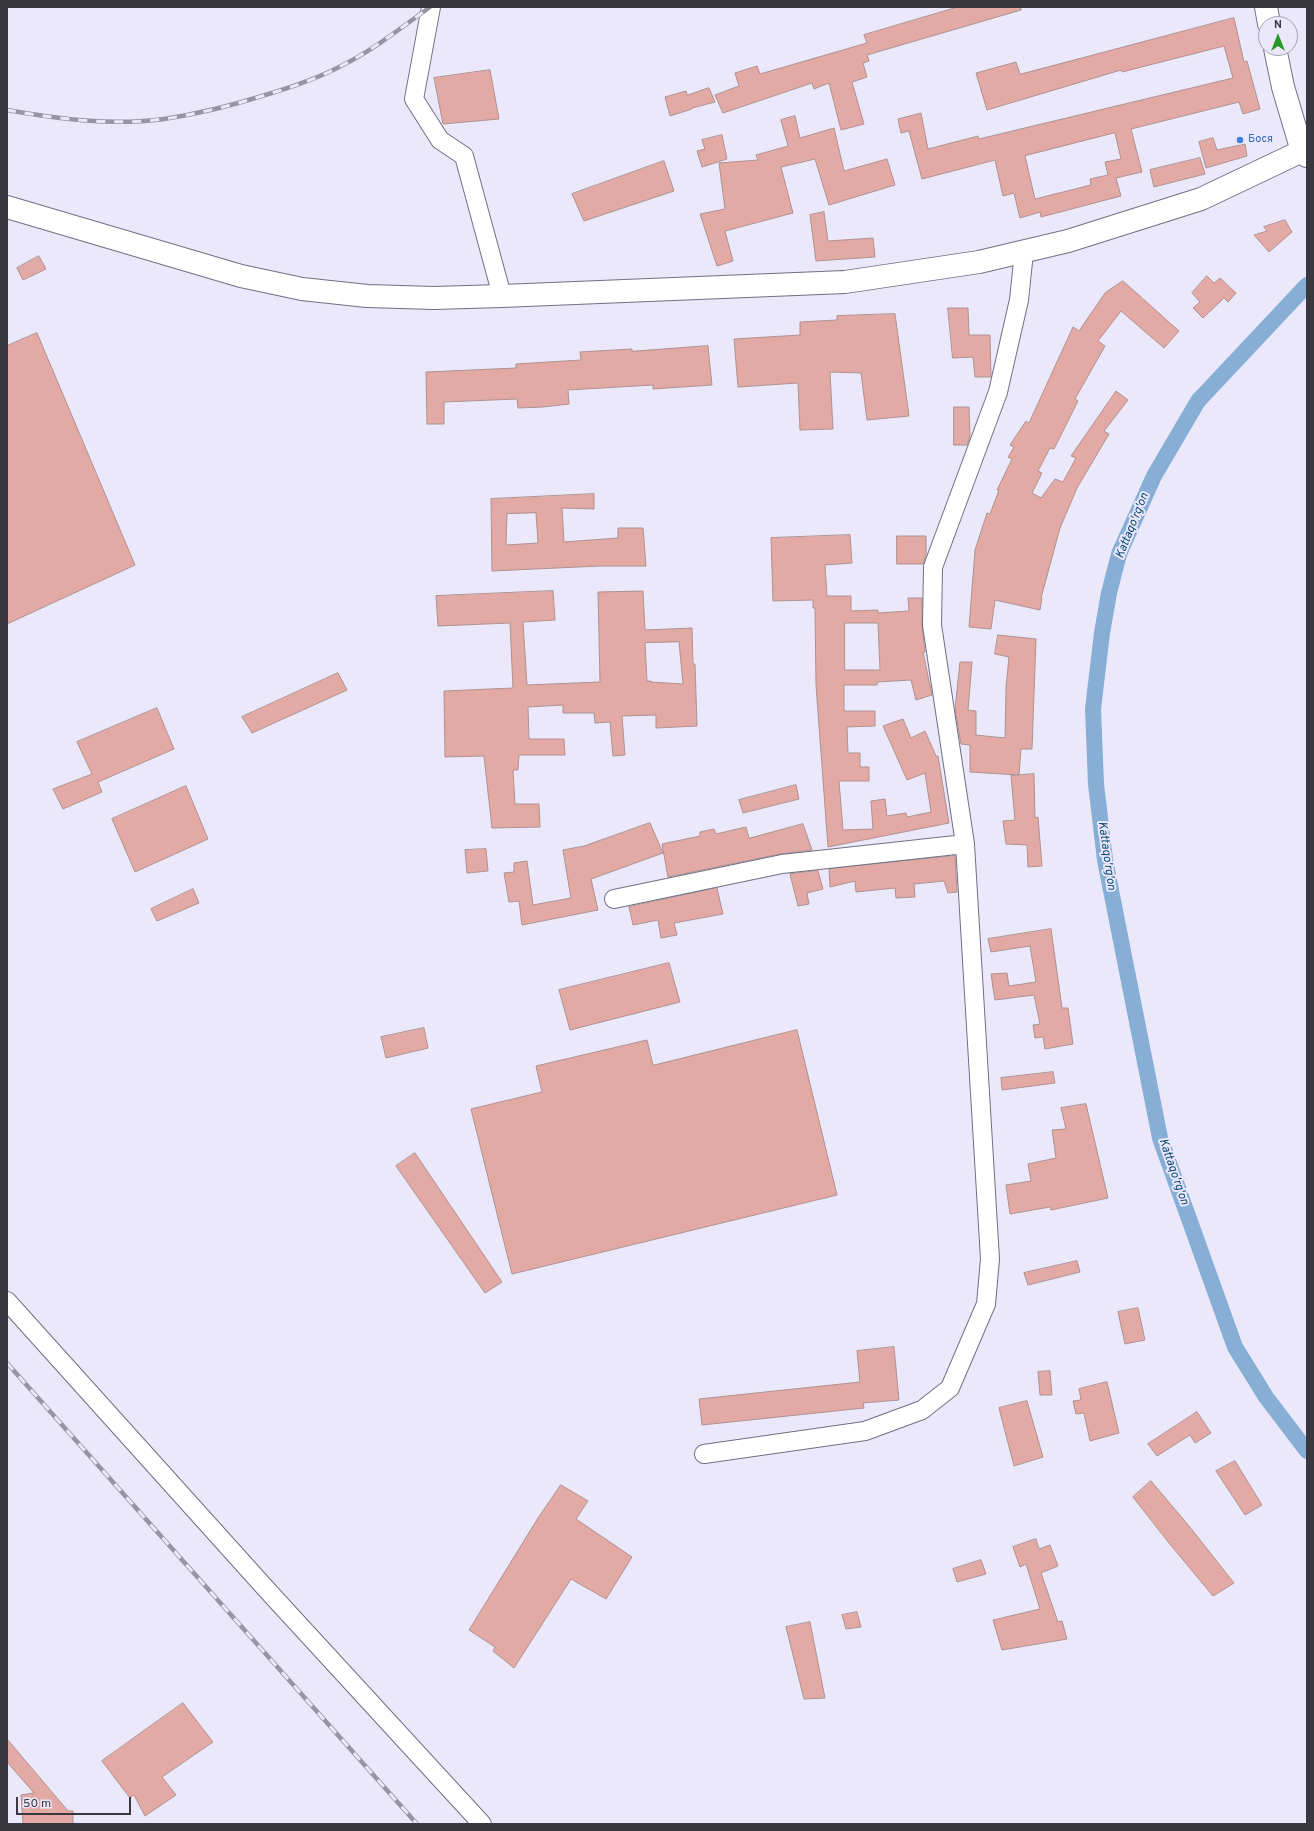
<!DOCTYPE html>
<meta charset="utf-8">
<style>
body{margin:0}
#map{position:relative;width:1314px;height:1831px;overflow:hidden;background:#ebe8fb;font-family:Overpass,sans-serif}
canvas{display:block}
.frame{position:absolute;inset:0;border:8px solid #393841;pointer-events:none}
.north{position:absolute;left:1258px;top:16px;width:40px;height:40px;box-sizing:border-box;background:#ebe8fb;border:1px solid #a4a2b1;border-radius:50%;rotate:0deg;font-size:11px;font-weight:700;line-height:16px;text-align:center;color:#393841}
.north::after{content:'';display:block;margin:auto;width:14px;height:18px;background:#279927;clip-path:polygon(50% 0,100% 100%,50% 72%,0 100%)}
.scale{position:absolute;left:16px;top:1797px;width:115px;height:18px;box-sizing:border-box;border:2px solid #393841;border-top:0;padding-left:5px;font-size:12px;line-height:14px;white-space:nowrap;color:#393841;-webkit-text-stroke:3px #ebe8fb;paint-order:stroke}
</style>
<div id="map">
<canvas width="1314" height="1831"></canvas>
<div class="frame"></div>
<div class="north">N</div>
<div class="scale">50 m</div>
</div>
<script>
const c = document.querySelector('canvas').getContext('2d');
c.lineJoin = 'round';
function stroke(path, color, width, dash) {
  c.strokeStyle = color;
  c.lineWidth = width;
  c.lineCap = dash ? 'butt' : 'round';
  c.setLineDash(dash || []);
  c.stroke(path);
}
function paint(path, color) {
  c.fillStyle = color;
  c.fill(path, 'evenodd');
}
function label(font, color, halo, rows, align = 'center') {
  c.font = font + ' Overpass,sans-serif';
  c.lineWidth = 4;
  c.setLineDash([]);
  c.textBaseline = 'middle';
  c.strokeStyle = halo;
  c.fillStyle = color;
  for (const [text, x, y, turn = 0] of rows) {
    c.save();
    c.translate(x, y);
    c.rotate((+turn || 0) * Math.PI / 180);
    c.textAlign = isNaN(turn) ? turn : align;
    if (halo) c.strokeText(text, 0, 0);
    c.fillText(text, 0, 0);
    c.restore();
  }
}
stroke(new Path2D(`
 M1307,285L1198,401L1154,476L1119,554L1109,593L1102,633L1093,709L1096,784L1105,860L1160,1138L1235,1347L1266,1397L1307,1451`), '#87aed4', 16);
const building = new Path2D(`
 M958,7H1021V10L867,55L869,61L863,63L867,77L852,82L864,124L841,130L829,83L814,89L812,83L723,113L715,95L739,86L735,73L757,66L760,74L867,43L864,35Z
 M1234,18L1244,62L1247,61L1260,109L1243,114L1239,102L1131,129L1142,172L1116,178L1121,196L1041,217L1040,212L1020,218L1014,193L1003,196L995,160L922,179L909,131L901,133L898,119L921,113L928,149L978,136L979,139L1233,78L1224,46L1122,72L1121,70L987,110L976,73L1016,62L1020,74ZM1115,133L1121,159L1105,162L1108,175L1090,179L1091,185L1035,199L1025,156Z
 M490,70L499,119L443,124L434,78Z
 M709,88L715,102L692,108V109L670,116L665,97L686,91L687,95Z
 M795,116L800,138L834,128L844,171L887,159L895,185L829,205L815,159L781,167L793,213L725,231L733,261L717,266L700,214L725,209L719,163L758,160L756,155L788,146L781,120Z
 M722,135L727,159L702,167L697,151L705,149L702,140Z
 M1213,138L1217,150L1245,144L1247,156L1206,168L1199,142Z
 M1200,158L1205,174L1154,187L1150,170Z
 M664,161L674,191L584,221L572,194Z
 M824,212L828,241L873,238L875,257L816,261L810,215Z
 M1285,220L1292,232L1269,252L1254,235L1267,231L1264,227Z
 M39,256L46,269L23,280L17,268Z
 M1207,276L1214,283L1220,278L1236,293L1228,302L1224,298L1203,318L1193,308L1200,302L1192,293Z
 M1123,281L1179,331L1164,348L1121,311L1098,341L1105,346L1075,399L1078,401L1054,449L1050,448L1038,471L1042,473L1032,493L1041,498L1055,479L1063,482L1076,458L1071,456L1116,391L1128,400L1104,431L1109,434L1077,488L1060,528L1041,598H1042L1040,610L995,600L991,629L969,627L975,550L987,513L990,514L999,490H997L1012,459L1008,457L1014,447L1010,445L1026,421L1029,423L1073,327L1079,331L1105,293Z
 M948,308H968L969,335H990L991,377H975L973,357L953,358Z
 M895,314L909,416L867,420L861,373L830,372L833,429L800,430L798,383L738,387L734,339L800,335V322L837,320V316Z
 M37,333L135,565L7,624V346Z
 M708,346L712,385L653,389V385L568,390L569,404L543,407L518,408L517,399L444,402V424H427L426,372L516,368V364L581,360L580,352L632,349V351Z
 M954,407H969L970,436L967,445H954Z
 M594,494V509L562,508L564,542L618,538V528H643L646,566H600L492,571L491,499ZM536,513L538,543L506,545L507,514Z
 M850,535L852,563L825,565L827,596H851V611L878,610V613L909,611L908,598H922V625L925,652H923L932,695L916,700L911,680L877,682V685H844V711H875V726L847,727L848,753H860V767H869V781H839L843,830L873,829L871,801L885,799L887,816L906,813L907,817L931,812L925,773L907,780L883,726L903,719L911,738L925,731L936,756H938L949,823L828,847L816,685L815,608H813V600L773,601L771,538ZM845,623H878L880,670H845Z
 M897,536H926V555L923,564H897Z
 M553,591L555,620L523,622L527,685L600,682L598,592L643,591L645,630L692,628L693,664H695L697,726L656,728V715L622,716L625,755L613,756L610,722L595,723L594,713H563V705L528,707L529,739H564L565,755H519L518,770H513L515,804H539L540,827L492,828L484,756L445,757L444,691L513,688L510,623L438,626L436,596ZM679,642L683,684L651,682V681H647L645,643Z
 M998,635L1036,639L1032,749H1021L1019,775L970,772V745L961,744L955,709L960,662H972L968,710L976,711V735L1005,738L1006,687L1009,657L995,654Z
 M338,673L347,690L252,733L242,717Z
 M157,708L174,749L98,782L102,792L63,809L53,789L92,774L77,742Z
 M1034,774L1035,818L1038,817L1042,866L1028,867L1027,845L1006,844L1003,821L1015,820L1011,776Z
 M796,785L799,799L743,813L739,800Z
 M186,786L208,839L135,872L112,819Z
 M650,823L663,853L591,879L598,910L522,925L519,901L509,902L504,873L514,872V863L527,861L533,905L571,898L563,850L584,846Z
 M803,824L812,850L780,854L668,877L662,844L700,836V832L714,829L716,834L746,827L749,838Z
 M486,849L488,871L467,873L465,850Z
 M955,856L957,892L948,893L944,881L914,884L915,897L896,898L895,888L856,892L855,881L830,887L829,869Z
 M818,871L823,889L807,893L809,904L798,906L790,874Z
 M717,888L723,914L674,923L677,935L661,938L658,920L633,925L629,907Z
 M193,889L199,903L157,921L151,909Z
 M1051,929L1062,1008H1068L1073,1044L1045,1049L1043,1037L1035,1038L1033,1025L1040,1024L1034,995L995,1000L993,988L991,974L1007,973L1009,986L1036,982L1030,946L991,952L988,939Z
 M669,963L680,1002L570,1030L559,990Z
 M424,1028L428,1048L386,1058L381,1037Z
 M797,1030L837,1195L512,1274L471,1109L542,1092L536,1066L647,1040L653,1065Z
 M1053,1072L1055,1083L1002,1090L1001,1078Z
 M1086,1104L1108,1198L1051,1210L1050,1207L1010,1214L1006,1185L1031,1181L1028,1164L1056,1158L1052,1130L1066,1129L1061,1108Z
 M415,1153L502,1282L485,1293L396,1166Z
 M1077,1261L1080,1272L1028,1285L1024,1273Z
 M1138,1308L1145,1340L1125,1344L1118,1312Z
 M894,1347L899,1400L863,1403L864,1408L702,1425L699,1399L860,1382L857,1351Z
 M1050,1371L1052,1395H1040L1038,1372Z
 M1107,1382L1119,1433L1090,1441L1084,1413L1076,1414L1073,1401L1081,1400L1079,1389Z
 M1027,1401L1043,1457L1014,1466L999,1408Z
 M1197,1412L1211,1433L1195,1443L1190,1435L1157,1456L1148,1444Z
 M1235,1461L1262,1505L1245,1515L1216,1471Z
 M1151,1481L1189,1526L1234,1583L1213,1596L1169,1543L1133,1497Z
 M561,1485L588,1501L576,1519L632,1557L606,1599L571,1579L514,1668L493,1651L495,1647L469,1630L538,1518Z
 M1036,1539L1039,1549L1050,1545L1058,1566L1041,1573L1058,1622L1062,1621L1067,1639L1002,1650L993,1620L1040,1609L1026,1564L1020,1567L1013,1547Z
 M981,1560L986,1574L957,1582L953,1569Z
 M857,1612L861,1627L846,1629L842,1615Z
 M810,1622L825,1698L804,1699L786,1627Z
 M183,1703L213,1742L162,1777L176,1795L145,1816L134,1795L130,1798L102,1761Z
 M7,1739L68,1811H73V1824H23L21,1795L34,1793L7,1762Z`);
paint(building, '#e3a9a4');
stroke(building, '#ad9290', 1);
const minor = new Path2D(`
 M431,7L414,99L440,140L464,156L502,296
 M614,899L782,864L965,844
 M7,1301L268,1591L482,1824
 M704,1454L865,1431L922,1410L950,1388L986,1304L990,1259L965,844L932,625L933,567L998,392L1019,300L1024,252`);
const major = new Path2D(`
 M1266,7L1269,24
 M1275,48L1283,87L1302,151L1307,156
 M7,207L241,276L302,289L367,296L434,298L502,296L845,282L979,262L1068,241L1201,199L1302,151`);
stroke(minor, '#726f83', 20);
stroke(major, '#726f83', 24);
stroke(minor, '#fff', 18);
stroke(major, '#fff', 22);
const rail = new Path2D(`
 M7,110C58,119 112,126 164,119C197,114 230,106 262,96C289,88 317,79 341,66C373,50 401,28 430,7
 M7,1363L417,1824`);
stroke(rail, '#9795a3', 4.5);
stroke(rail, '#ebe8fb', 3, [9]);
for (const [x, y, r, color] of [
 [1240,140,4,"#3f7fe0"]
]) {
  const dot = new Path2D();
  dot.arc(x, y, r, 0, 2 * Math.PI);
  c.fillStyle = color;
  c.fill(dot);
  stroke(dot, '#ebe8fb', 1.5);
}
label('11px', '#366cbe', '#ebe8fb', [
 ["Бося",1248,140]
], 'left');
label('italic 12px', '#084877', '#ebe8fb', [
 ["Kattaqo'rg'on",1133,526,-68],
 ["Kattaqo'rg'on",1106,856,82],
 ["Kattaqo'rg'on",1173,1172,71]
]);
</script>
